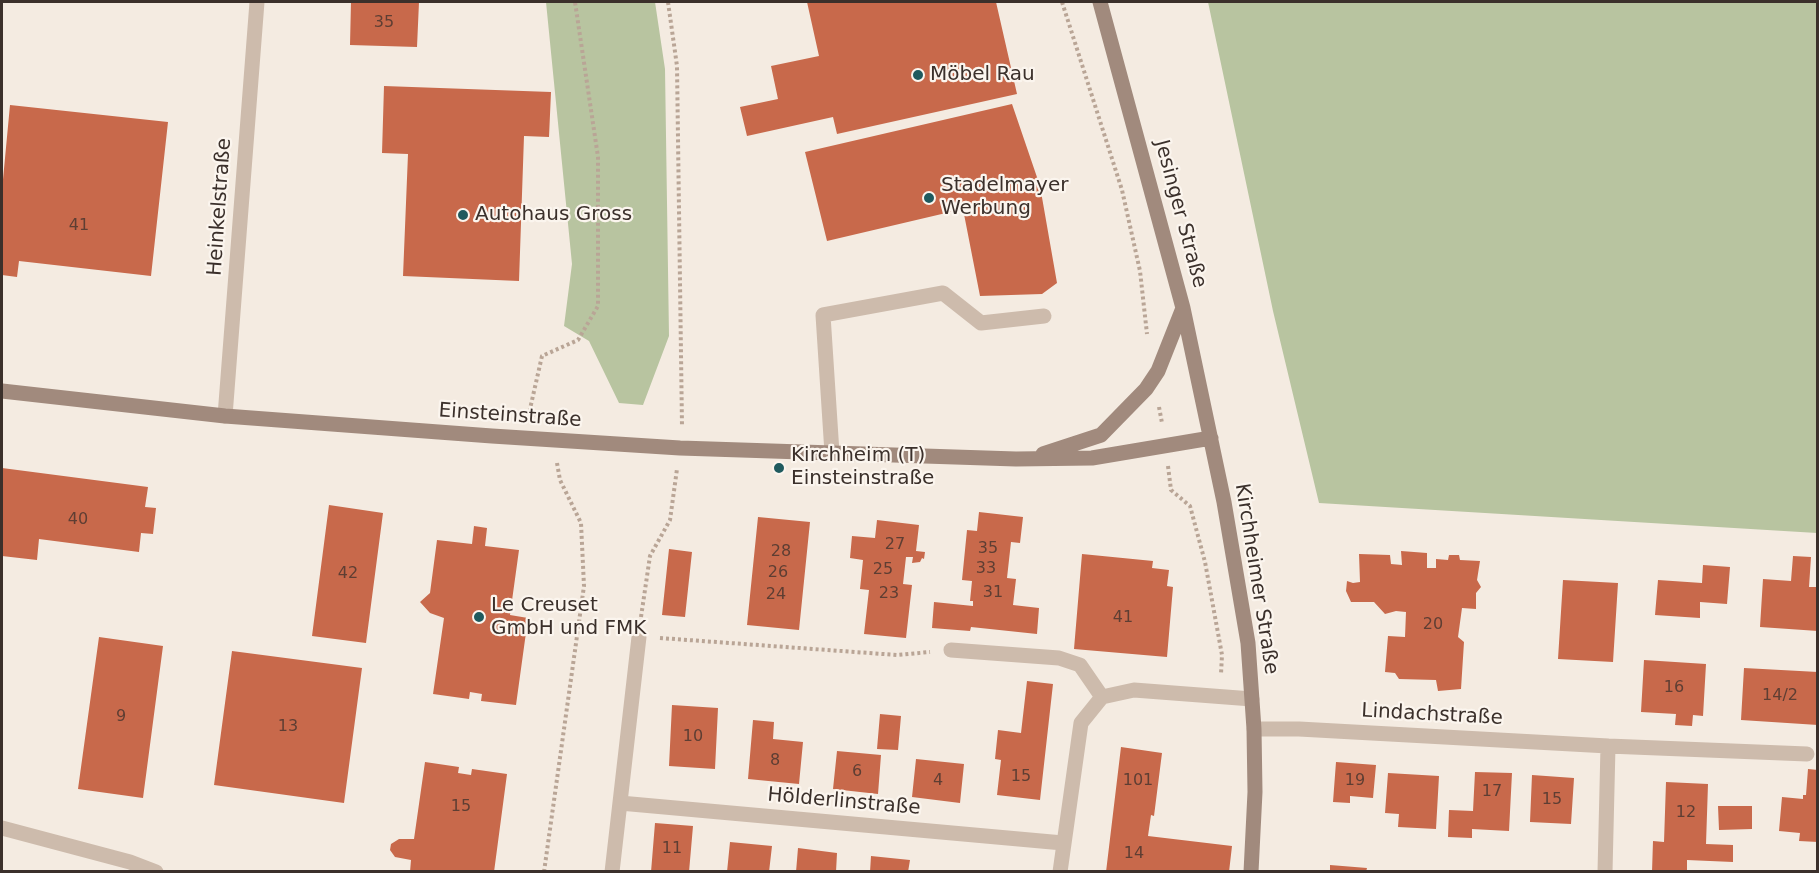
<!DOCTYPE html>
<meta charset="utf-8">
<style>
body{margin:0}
#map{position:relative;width:1819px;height:873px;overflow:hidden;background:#f4ebe1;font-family:"DejaVu Sans",sans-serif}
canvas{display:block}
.frame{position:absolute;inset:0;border:3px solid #3b302b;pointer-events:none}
</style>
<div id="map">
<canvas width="1819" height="873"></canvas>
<div class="frame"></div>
</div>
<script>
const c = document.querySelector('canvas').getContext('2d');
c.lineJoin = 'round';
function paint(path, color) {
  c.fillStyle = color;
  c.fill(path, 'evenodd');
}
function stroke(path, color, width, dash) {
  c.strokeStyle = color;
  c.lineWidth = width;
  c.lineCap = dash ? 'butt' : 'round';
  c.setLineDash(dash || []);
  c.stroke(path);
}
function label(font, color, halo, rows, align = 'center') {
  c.font = font + ' "DejaVu Sans",sans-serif';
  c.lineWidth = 4.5;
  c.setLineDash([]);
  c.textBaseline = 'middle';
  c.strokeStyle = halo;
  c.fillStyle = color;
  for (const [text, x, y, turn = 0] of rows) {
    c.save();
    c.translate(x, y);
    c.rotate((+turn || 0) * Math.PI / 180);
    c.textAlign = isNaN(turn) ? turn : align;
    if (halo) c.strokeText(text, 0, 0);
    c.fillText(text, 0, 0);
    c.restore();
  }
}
paint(new Path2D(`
 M546,2H655L665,69L669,336L643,405L619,403L589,341L564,326L572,264Z
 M1208,2H1817V533L1319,503L1273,311Z`), '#b8c4a0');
paint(new Path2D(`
 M351,2H419L417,47L350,45Z
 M807,2H996L1017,94L837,134L833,117L747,136L740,107L778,99L771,66L819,56Z
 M384,86L551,92L549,137L524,136L519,281L403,276L408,154L382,153Z
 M1012,104L1040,186L1057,283L1042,294L980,296L963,209L827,241L805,152Z
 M10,105L168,122L151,276L19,261L17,277L2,275V190Z
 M2,468L148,487L145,507L156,508L153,534L141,533L139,552L39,539L37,560L2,556Z
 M329,505L383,513L366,643L312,636Z
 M979,512L1023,517L1020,543L1011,542L1007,578L1016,579L1013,605L1039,608L1037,634L971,627L970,631L932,628L934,602L973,606V601H970L972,581L962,580L967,530L977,531Z
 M758,517L810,522L799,630L747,625Z
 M877,520L919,525L916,551L925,552L924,559L922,558L920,562L912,563L913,557H906L903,584L912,585L906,638L864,634L869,590L860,589L863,560L850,558L852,536L875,538Z
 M474,526L487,528L485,546L519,550L510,615L528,618L516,705L481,701L482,694L470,692L469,699L433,694L444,618L430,613L420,602L430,593L437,540L472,544Z
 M669,549L692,552L685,617L662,615Z
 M1401,551L1427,553V568H1436V559L1448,560L1449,555H1459L1460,560L1480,561L1477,580L1481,587L1476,593V609L1462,608L1458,637L1464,642L1461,689L1438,691L1436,680L1399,679L1395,673L1385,672L1388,636L1405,637L1406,612L1396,611L1385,614L1374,602H1351L1346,591L1347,581L1353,583L1360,582L1359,554L1390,555L1391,564L1402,565Z
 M1082,554L1153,561L1152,568L1169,570L1167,586L1173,587L1167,657L1074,649Z
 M1793,556L1811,557L1809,587H1818V631L1760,627L1763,579L1791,581Z
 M1703,565L1730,567L1727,604L1700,602V618L1655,615L1658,580L1702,583Z
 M1563,580L1618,583L1613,662L1558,659Z
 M99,637L163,646L143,798L78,789Z
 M232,651L362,668L344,803L214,785Z
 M1644,660L1706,664L1703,716L1693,715L1692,726L1675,725L1676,714L1641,712Z
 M1744,668L1818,672V725L1741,720Z
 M1027,681L1053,684L1040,800L997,795L1001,760L995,759L998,730L1021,733Z
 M672,705L718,708L715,769L669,766Z
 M880,714L901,716L898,750L877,749Z
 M753,720L774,722L773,739L803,742L799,784L748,779Z
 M1121,747L1162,753L1154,816L1151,815L1148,836L1232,846L1229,872H1106Z
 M837,751L881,755L878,794L833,789Z
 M916,759L964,764L960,803L912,797Z
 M425,762L459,767L458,773L471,775L472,769L507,774L494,872H410L411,860L395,857L390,850L391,844L399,839H414Z
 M1336,762L1376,765L1373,798L1350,796V803L1333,802Z
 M1808,769L1818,770V842L1799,841L1800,833L1779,831L1782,797L1803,799V795H1806Z
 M1475,772L1512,773L1509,831L1472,829V838L1448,837L1449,810L1473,811Z
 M1388,773L1439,776L1436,829L1398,827L1399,814L1385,813Z
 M1532,775L1574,778L1571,824L1530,822Z
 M1666,782L1708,784L1706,844L1733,845V862L1687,860V872H1652L1653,841L1664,842Z
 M1718,806H1752V829L1719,830Z
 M655,823L693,826L689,872H651Z
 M730,842L772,846L769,872H727Z
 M798,848L837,853L836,872H796Z
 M871,856L910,860L908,872H870Z
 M1330,865L1367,868L1366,872H1330Z`), '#c8694b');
stroke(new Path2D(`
 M668,2L677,66L682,426
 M1062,2L1122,190L1140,271L1147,334
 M1159,407L1162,423
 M535,416L530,409L542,356L578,340L598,306V157L575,2
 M1168,466L1171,490L1190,506L1205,562L1222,655L1221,674
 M641,617L650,556L670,520L677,469
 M660,638L897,655L930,652
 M544,872L584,586L581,523L560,480L557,463`), '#b9a596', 4, [3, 3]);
stroke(new Path2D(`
 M832,453L823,315L943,293L981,323L1044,316`), '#cdbbac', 15);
stroke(new Path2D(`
 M225,416L257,2
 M951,650L1059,658L1080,665L1102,697
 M1254,729H1299L1608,746L1605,872
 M1608,746L1807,754
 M620,803L1063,843
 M2,828L130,862L156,872
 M612,872L639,637
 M1060,872L1081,723L1102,697L1134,690L1252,699`), '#cdbbac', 15);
stroke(new Path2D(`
 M1100,2L1183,308L1224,502L1248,643L1254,729L1255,792L1251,872
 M2,391L225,416L492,436L680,448L1016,459L1092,458L1211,438
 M1043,454L1101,435L1146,389L1158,371L1183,308`), '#a18a7d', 15);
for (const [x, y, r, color] of [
 [918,75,6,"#1f5a5e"],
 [929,198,6,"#1f5a5e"],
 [463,215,6,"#1f5a5e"],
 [779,468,6,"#1f5a5e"],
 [479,617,6,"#1f5a5e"]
]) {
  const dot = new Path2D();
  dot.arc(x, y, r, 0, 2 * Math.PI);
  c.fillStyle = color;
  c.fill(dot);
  stroke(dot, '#fbf5ee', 2);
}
label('16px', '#5e3e33', null, [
 ["35",384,23],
 ["41",79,226],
 ["40",78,520],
 ["27",895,545],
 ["35",988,549],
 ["28",781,552],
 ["33",986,569],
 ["25",883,570],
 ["26",778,573],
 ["42",348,574],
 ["31",993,593],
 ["23",889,594],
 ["24",776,595],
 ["41",1123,618],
 ["20",1433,625],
 ["16",1674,688],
 ["14/2",1780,696],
 ["9",121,717],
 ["13",288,727],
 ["10",693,737],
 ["8",775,761],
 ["6",857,772],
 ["15",1021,777],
 ["4",938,781],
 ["101",1138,781],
 ["19",1355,781],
 ["17",1492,792],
 ["15",1552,800],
 ["15",461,807],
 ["12",1686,813],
 ["11",672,849],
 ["14",1134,854]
]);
label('20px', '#3b302b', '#fbf5ee', [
 ["Möbel Rau",930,75],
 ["Stadelmayer",941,186],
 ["Werbung",941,209],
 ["Autohaus Gross",475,215],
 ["Kirchheim (T)",791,456],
 ["Einsteinstraße",791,479],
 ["Le Creuset",491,606],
 ["GmbH und FMK",491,629]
], 'left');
label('20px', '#3b302b', '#fbf5ee', [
 ["Heinkelstraße",220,207,-86],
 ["Jesinger Straße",1180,214,75],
 ["Einsteinstraße",510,416,4],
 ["Kirchheimer Straße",1256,579,81],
 ["Lindachstraße",1432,715,3],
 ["Hölderlinstraße",844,802,5]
]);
</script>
